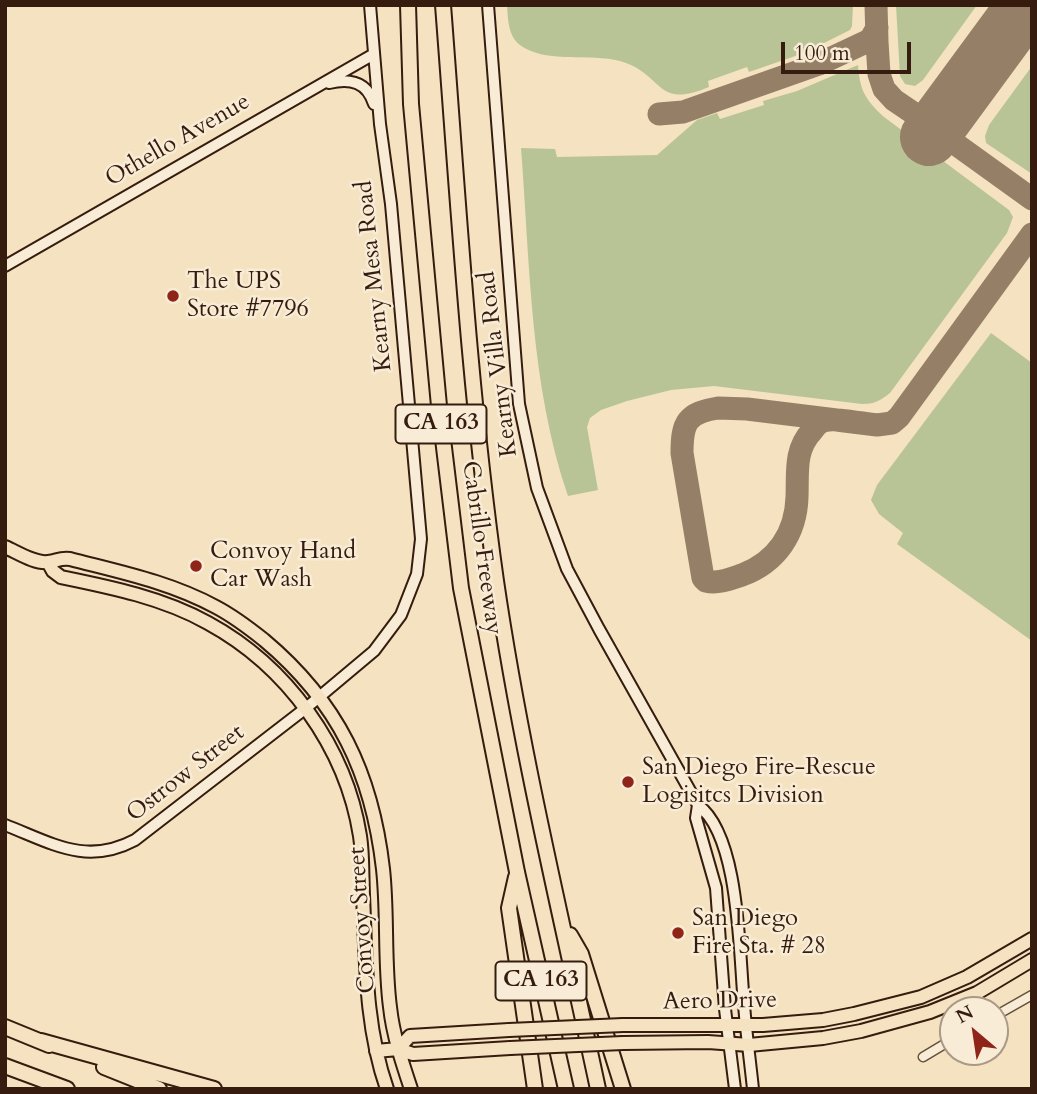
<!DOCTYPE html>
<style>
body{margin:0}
#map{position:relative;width:1037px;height:1094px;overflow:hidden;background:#f5e2c0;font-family:Cardo,serif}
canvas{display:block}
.frame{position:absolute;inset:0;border:7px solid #351c0e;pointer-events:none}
.north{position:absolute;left:939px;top:996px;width:70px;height:70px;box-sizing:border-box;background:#f8ecd6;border:2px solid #aa9986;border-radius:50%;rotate:331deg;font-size:19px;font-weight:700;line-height:28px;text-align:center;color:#351c0e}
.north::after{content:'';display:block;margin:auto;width:24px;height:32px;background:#8f2418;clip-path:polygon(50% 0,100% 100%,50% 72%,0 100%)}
.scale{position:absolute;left:781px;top:42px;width:130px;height:32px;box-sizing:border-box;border:4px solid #351c0e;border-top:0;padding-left:9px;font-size:21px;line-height:24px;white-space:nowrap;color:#351c0e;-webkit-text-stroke:5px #f8ecd6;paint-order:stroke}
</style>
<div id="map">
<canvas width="1037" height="1094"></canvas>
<div class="frame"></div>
<div class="north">N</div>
<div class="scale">100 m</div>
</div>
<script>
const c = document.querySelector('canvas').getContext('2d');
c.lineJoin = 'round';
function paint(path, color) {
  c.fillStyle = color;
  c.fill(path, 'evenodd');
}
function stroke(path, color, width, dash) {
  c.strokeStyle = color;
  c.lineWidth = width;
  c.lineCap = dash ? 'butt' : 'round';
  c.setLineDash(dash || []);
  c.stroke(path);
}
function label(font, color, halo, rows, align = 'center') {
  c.font = font + ' Cardo,serif';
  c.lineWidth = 5;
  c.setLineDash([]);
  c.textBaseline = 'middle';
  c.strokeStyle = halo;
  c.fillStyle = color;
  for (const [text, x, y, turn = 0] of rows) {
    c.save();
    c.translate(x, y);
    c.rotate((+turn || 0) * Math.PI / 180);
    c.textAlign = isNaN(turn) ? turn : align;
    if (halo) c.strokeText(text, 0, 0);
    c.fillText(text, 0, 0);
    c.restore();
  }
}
paint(new Path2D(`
 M507,5H853L852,26L850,30L804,53L749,72L747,67L708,81L709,87C654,110 665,74 620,61C590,53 545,64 520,45C508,36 508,19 507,5Z
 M896,5H977L923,80L915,86L905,84L900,76Z
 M858,65C860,91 865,99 884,117L1009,210L1013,217L1007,233L890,393C880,401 874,404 862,404L714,386L671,390L627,401L601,410L590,418L587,427L598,490L568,496C530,385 530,264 521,148L555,149L557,157L657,155L697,120L717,113L720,119L764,105L763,101L797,91Z
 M1032,66V174L986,143L985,136L989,125Z
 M991,333L1032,363V641L897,544L903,533L879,514L871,500L877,485Z`), '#b8c495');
stroke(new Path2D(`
 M876,5L877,41
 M877,42L879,74L884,89L894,100L925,121L940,119L950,110L944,128L950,140L1032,199
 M659,114L683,112L819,64L870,40L877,28
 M718,408L747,409L877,425C864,424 835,417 824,421C819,422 815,427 812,431C794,450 798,473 797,497C796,533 777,562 742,575C730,579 718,584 706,581L703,578L682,453C682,422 687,413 718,408Z
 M877,425L892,423L899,417L1032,234`), '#957f67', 23);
stroke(new Path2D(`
 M929,137L1026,5`), '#957f67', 58);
const street = new Path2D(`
 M995,1016L1032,995
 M923,1057L953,1039`);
const secondary = new Path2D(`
 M488,5L519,404L537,488L567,569L599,629L698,805C740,836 739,954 744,1004C746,1032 750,1060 753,1089
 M329,83C351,78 367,82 374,104
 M5,266L374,54
 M698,805L696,818L716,888L725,1009L735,1089
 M5,825C52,843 86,866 135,840L306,708L374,651L401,615L417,574L421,539L391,204L380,124L370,5`);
const primary = new Path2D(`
 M5,547C17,552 35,564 48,562C58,561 58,558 70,559C120,572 170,582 216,607C233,616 249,628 264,640C338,702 372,773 383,869C388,914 384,961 390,1007C393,1035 402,1062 411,1089
 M48,562L53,571L61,577C110,587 164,598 208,623C287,666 346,747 360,836C363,855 362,875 363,895C366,960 365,1026 387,1089
 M623,1025H763L823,1020L854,1014L921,997L967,977L1032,939
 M623,1043L708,1042L749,1045L823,1038L861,1031L930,1012L977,993L1032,960
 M398,1049L410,1036L509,1030
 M376,1051L398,1049L413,1054L510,1048`);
const highway = new Path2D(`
 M408,5L411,104L439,406L461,588L517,872L566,1089
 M443,5C458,197 469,390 496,581C521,752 562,920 598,1089
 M516,877L509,908L535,1089
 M570,935L581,954L623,1089
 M5,1027L49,1045
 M41,1041L214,1089
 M5,1066L67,1089
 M104,1067L159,1089`);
stroke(street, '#654e3a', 11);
stroke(secondary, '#351c0e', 14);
stroke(primary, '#351c0e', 16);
stroke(highway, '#351c0e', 18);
stroke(street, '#f8ecd6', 8);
stroke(secondary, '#f8ecd6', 10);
stroke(primary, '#f5e2c0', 12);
stroke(highway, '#f5e2c0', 14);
const primaryBridge = new Path2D(`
 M509,1030L623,1025
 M510,1048L623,1043`);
stroke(primaryBridge, '#351c0e', 16, []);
stroke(primaryBridge, '#f5e2c0', 12);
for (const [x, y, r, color] of [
 [173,296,7,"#8f2418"],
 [196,566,7,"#8f2418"],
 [628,782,7,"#8f2418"],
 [678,933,7,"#8f2418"]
]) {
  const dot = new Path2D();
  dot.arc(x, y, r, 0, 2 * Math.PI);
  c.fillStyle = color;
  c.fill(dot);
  stroke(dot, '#f8ecd6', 2.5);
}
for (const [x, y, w] of [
 [441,424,91],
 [541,981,91]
]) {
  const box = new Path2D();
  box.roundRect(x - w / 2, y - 19.5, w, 39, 5);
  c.fillStyle = '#f8ecd6';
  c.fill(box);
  stroke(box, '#351c0e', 2);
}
label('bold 23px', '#351c0e', null, [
 ["CA 163",441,424],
 ["CA 163",541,981]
]);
label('24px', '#351c0e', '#f8ecd6', [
 ["Othello Avenue",178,141,-30],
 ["Kearny Mesa Road",375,276,-96],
 ["Kearny Villa Road",499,364,-97],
 ["Cabrillo Freeway",481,548,82],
 ["Ostrow Street",186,774,-38],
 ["Convoy Street",363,920,-94],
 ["Aero Drive",720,1002,-1]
]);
label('24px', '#351c0e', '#f8ecd6', [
 ["The UPS",187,282],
 ["Store #7796",187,310],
 ["Convoy Hand",210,552],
 ["Car Wash",210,580],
 ["San Diego Fire-Rescue",642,768],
 ["Logisitcs Division",642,796],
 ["San Diego",692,919],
 ["Fire Sta. # 28",692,947]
], 'left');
</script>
